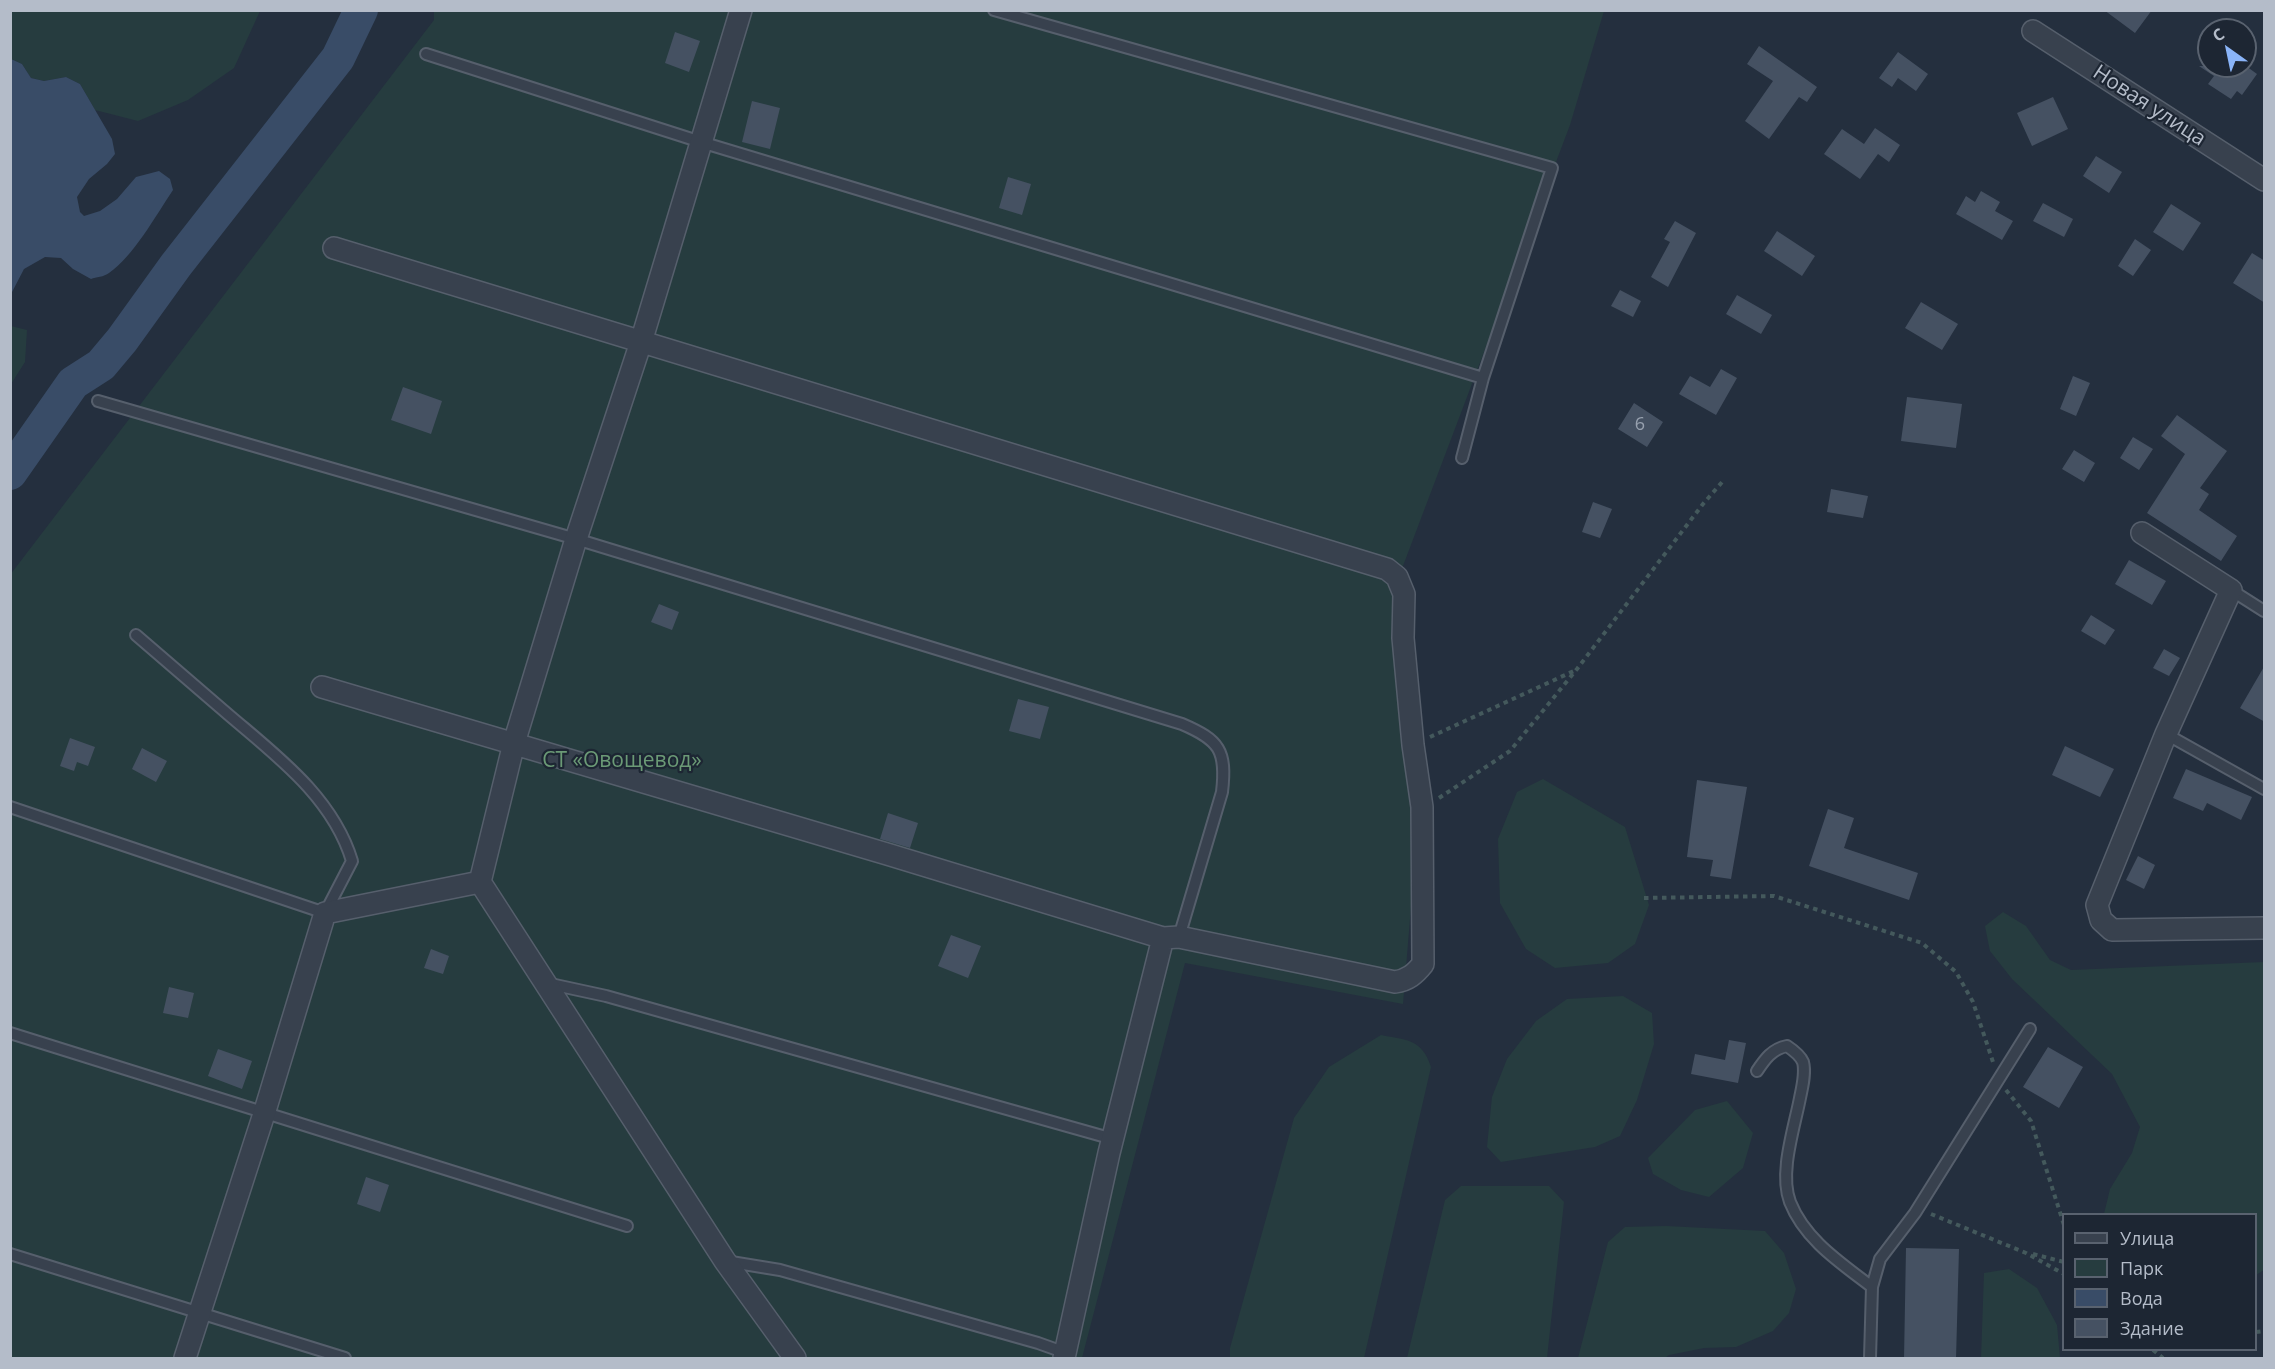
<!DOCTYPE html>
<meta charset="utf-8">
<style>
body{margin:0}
#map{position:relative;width:2275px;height:1369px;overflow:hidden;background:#242f3e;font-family:"Open Sans",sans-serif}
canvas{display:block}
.frame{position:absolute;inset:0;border:12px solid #b4bcc9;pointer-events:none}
.legend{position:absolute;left:2062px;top:1213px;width:195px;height:138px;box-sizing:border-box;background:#1d2633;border:2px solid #59626f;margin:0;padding:8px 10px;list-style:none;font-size:18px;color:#b4bcc9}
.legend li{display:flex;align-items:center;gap:12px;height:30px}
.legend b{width:30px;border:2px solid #59626f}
.north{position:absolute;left:2197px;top:18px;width:60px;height:60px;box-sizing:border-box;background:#1d2633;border:2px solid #59626f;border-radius:50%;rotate:327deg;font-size:16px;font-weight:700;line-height:24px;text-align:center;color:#b4bcc9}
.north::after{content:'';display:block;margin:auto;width:21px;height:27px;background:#8ab4f8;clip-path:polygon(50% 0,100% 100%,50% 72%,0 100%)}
</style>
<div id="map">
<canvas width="2275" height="1369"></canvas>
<div class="frame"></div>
<ul class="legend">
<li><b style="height:8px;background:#38414e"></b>Улица</li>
<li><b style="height:16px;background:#263c3f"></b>Парк</li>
<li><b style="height:16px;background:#394c67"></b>Вода</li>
<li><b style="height:16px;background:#455162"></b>Здание</li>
</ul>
<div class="north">С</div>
</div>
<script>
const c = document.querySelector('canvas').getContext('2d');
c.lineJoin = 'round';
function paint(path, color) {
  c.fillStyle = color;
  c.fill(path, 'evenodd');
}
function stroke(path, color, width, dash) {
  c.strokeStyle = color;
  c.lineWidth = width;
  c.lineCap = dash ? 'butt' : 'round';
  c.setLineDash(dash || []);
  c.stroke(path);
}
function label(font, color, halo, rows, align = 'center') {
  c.font = font + ' "Open Sans",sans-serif';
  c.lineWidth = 4.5;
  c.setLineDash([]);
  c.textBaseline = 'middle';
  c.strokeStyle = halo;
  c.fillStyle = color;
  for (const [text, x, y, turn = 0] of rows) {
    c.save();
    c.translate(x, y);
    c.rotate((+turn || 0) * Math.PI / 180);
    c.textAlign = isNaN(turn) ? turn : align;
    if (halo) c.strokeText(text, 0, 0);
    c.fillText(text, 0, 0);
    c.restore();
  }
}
paint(new Path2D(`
 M11,11H260L234,68L188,100L138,121L95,110L80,84L66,77L44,81L31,78L22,64L11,59Z
 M434,11H1604L1570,125L1395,587L1417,834L1403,1004L1185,963L1082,1358H11L10,575L434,20Z
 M11,326L27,330L25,362L11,384Z
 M1543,779L1625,827L1649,905L1635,944L1608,963L1555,968L1526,949L1500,903L1498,839L1517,792Z
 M2003,912L2026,926L2050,960L2071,970L2264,962V1270L2256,1275V1214H2104L2110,1189L2132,1153L2140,1127L2112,1074L2012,979L1990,951L1985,926Z
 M1623,996L1652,1013L1654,1044L1637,1100L1620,1136L1595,1147L1501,1162L1487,1147L1492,1097L1507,1059L1536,1021L1567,999Z
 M1381,1035C1407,1040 1422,1039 1431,1067L1364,1358H1230V1348L1294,1118L1329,1067Z
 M1727,1101L1753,1133L1743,1168L1709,1197L1681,1190L1653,1174L1648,1158L1695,1110Z
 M1461,1186H1549L1564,1202L1547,1358H1407L1445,1200Z
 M1666,1226L1765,1231L1784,1253L1796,1289L1789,1313L1773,1331L1736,1347L1704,1348L1669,1355L1665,1358H1578L1608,1242L1625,1227Z
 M2009,1269L2037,1288L2057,1325L2060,1358H1981L1984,1273Z`), '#263c3f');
paint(new Path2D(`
 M11,59L22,64L31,78L44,81L66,77L80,84L112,139L115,154L107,164L89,179L77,197L80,212L84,216L100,211L117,199L136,177L159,171L170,179L173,190C157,214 132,258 109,273C104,277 96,277 91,279L73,269L61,258L45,257L24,269L11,294Z`), '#394c67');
stroke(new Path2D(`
 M10,473L73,383L101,365L122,340L176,265L338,58L361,10`), '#394c67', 34);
paint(new Path2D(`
 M2104,10H2152L2135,33Z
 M675,32L700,41L689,72L665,63Z
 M1759,46L1817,87L1807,102L1799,97L1769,139L1745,121L1773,81L1747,64Z
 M1898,52L1928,74L1916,91L1898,78L1892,87L1879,78Z
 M2199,66H2246L2257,74L2242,95L2237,91L2231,99L2208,84L2214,76Z
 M2053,97L2068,129L2032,146L2017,113Z
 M752,101L780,108L770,149L742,142Z
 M1875,128L1900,145L1889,162L1878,154L1860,179L1824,154L1842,129L1864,144Z
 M2096,156L2122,172L2109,193L2083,176Z
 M1008,177L1031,184L1022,215L999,208Z
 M1981,191L2000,202L1995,211L2013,221L2002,240L1956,214L1966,196L1975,202Z
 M2043,203L2073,219L2064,237L2033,221Z
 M2171,204L2201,223L2183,251L2153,232Z
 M1675,221L1696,233L1668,287L1651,277L1670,242L1664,239Z
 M1777,231L1815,256L1802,276L1764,251Z
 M2135,239L2151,250L2133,276L2118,266Z
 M2252,253L2265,261V303L2233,283Z
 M1620,290L1641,301L1633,317L1611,306Z
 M1737,295L1772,315L1761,334L1726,314Z
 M1921,302L1958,324L1942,350L1905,328Z
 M1721,369L1737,378L1716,415L1679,394L1690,376L1710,387Z
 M2073,376L2090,383L2076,416L2060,409Z
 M403,387L442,401L431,434L391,420Z
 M1907,397L1962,404L1956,448L1901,441Z
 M1634,403L1663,422L1647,447L1618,429Z
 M2177,415L2227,451L2200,488L2209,494L2199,510L2237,536L2221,561L2147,513L2185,454L2161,436Z
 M2133,437L2153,449L2139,470L2120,458Z
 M2074,450L2095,463L2084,482L2062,469Z
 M1831,489L1868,496L1863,518L1827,512Z
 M1593,502L1612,509L1600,538L1582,532Z
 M2129,560L2166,581L2152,605L2115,584Z
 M659,604L679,612L672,630L651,622Z
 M2091,615L2115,630L2105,645L2081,631Z
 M2164,649L2180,658L2169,676L2153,668Z
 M2265,665V722L2240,708Z
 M1018,699L1049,707L1040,739L1009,731Z
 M70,738L95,747L88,766L77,762L74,771L60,766Z
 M2065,746L2114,769L2100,797L2052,775Z
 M142,748L167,761L156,782L132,769Z
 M2186,769L2252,797L2241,820L2207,803L2203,811L2173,798Z
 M1697,780L1747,787L1731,879L1710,876L1713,860L1687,857Z
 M1828,809L1854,818L1844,848L1918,873L1909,900L1809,866Z
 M888,813L918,823L910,848L880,839Z
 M2138,856L2155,865L2144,889L2126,880Z
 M951,935L981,946L968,978L938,966Z
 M431,949L449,956L443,974L424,968Z
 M169,987L194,993L188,1018L163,1013Z
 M1729,1040L1746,1043L1738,1083L1691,1074L1695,1054L1725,1060Z
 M2048,1047L2083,1067L2059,1108L2023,1087Z
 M218,1049L252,1061L242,1089L208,1076Z
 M366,1177L389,1185L380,1212L357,1204Z
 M1906,1248L1959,1249L1956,1359H1904Z`), '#455162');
const lane = new Path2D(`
 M994,10L1552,168L1483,378L1462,458
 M426,54L701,142L1483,378
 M98,401L576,539L1182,724C1219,740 1227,750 1222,792L1179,937
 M2231,590L2264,611
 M2166,734L2264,789
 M10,807L325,913L352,861C333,798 278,757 230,716C199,689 167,662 136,635
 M546,983L606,996L1113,1139
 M10,1033L627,1226
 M1757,1071C1765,1059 1772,1049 1787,1046C1793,1050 1800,1055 1803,1062C1806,1073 1802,1088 1800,1098C1794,1129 1779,1173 1790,1202C1805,1240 1841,1263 1872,1287
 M10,1254L345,1358
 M725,1261L780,1270L1038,1343L1066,1353
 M1870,1358L1872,1287L1880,1259L1915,1213L2030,1029`);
const street = new Path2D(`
 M2033,31L2264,180
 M2142,533L2231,590L2166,734L2097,905L2101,920L2112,930L2264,928
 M322,687L887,854L1163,938L1179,937L1395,982C1408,980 1415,974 1423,964L1422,807L1413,745L1403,638L1404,594L1397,577L1387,569L334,248
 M480,882L725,1261L795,1358
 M185,1358L264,1114L325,913L480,882L514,743L576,539L641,342L741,10
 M1064,1358L1109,1153L1163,938`);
stroke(lane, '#565f6c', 14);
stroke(street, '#565f6c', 24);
stroke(new Path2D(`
 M1430,737L1576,670
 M1439,798L1510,751L1577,669L1703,504L1723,481
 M1644,898L1774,896L1922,943L1956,972L1973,1002L1993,1062
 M2006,1090L2031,1121L2064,1225
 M1931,1214L2026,1253L2064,1274
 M2033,1254L2064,1262
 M2256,1332L2264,1331
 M2153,1350L2163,1358`), '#44595c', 4, [4.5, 4.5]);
stroke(lane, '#38414e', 10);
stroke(street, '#38414e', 21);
label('18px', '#98a1af', null, [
 ["6",1640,425]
]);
label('21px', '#b4bcc9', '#1d2633', [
 ["Новая улица",2149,106,33]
]);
label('21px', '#6b9a76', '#1d2633', [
 ["СТ «Овощевод»",622,761]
]);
</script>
